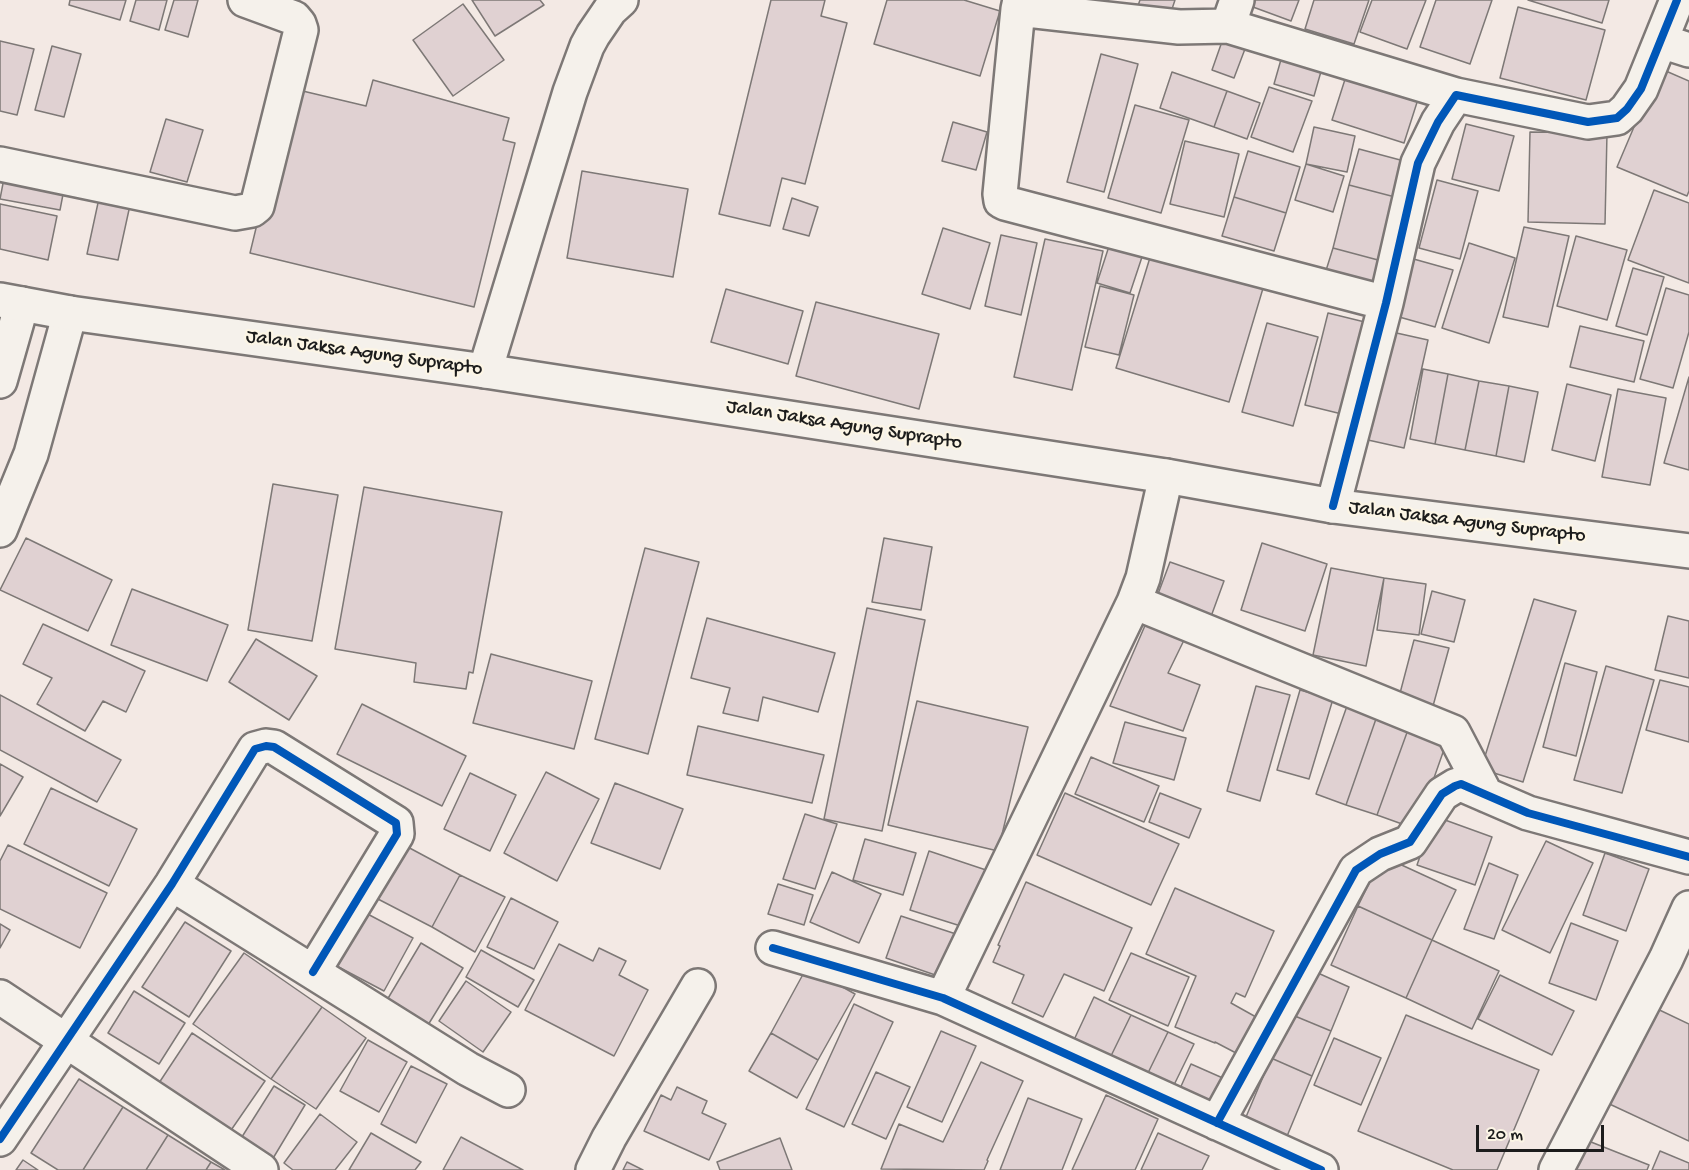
<!DOCTYPE html>
<style>
body{margin:0}
#map{position:relative;width:1689px;height:1170px;overflow:hidden;background:#f3e9e4;font-family:"Gochi Hand",sans-serif}
canvas{display:block}
.scale{position:absolute;left:1476px;top:1125px;width:128px;height:27px;box-sizing:border-box;border:3px solid #1c1c1c;border-top:0;padding-left:8px;font-size:18px;line-height:21px;white-space:nowrap;color:#1c1c1c;-webkit-text-stroke:4px #fcf5e5;paint-order:stroke}
</style>
<div id="map">
<canvas width="1689" height="1170"></canvas>
<div class="scale">20 m</div>
</div>
<script>
const c = document.querySelector('canvas').getContext('2d');
c.lineJoin = 'round';
function paint(path, color) {
  c.fillStyle = color;
  c.fill(path, 'evenodd');
}
function stroke(path, color, width, dash) {
  c.strokeStyle = color;
  c.lineWidth = width;
  c.lineCap = dash ? 'butt' : 'round';
  c.setLineDash(dash || []);
  c.stroke(path);
}
function label(font, color, halo, rows, align = 'center') {
  c.font = font + ' "Gochi Hand",sans-serif';
  c.lineWidth = 4.5;
  c.setLineDash([]);
  c.textBaseline = 'middle';
  c.strokeStyle = halo;
  c.fillStyle = color;
  for (const [text, x, y, turn = 0] of rows) {
    c.save();
    c.translate(x, y);
    c.rotate((+turn || 0) * Math.PI / 180);
    c.textAlign = isNaN(turn) ? turn : align;
    if (halo) c.strokeText(text, 0, 0);
    c.fillText(text, 0, 0);
    c.restore();
  }
}
const building = new Path2D(`
 M70,0H126L120,20L69,5Z
 M136,0H167L159,30L130,21Z
 M174,0H198L188,37L165,30Z
 M472,0H540L544,5L495,36Z
 M771,0H825L821,16L847,23L805,184L782,178L770,226L719,214Z
 M887,0H964L1000,11L980,76L874,44Z
 M1140,0H1175L1168,21L1136,11Z
 M1255,0H1299L1291,21L1253,7Z
 M1314,0H1369L1354,44L1305,29Z
 M1372,0H1426L1407,49L1360,32Z
 M1436,0H1492L1470,64L1420,47Z
 M1528,0H1609L1602,23Z
 M463,4L504,60L453,96L413,40Z
 M1518,7L1605,30L1586,100L1500,78Z
 M1225,33L1248,41L1234,78L1212,70Z
 M0,41L34,49L17,115L0,111Z
 M52,46L81,54L64,117L35,110Z
 M1284,49L1324,61L1314,96L1274,84Z
 M1101,54L1138,64L1104,192L1067,182Z
 M1659,68L1689,81V191L1687,196L1617,167Z
 M1348,70L1420,93L1404,143L1332,120Z
 M1172,72L1227,91L1214,127L1160,108Z
 M373,80L509,118L503,140L515,143L474,307L250,253L290,88L366,106Z
 M1269,87L1312,101L1293,152L1251,137Z
 M1227,91L1260,103L1247,139L1214,127Z
 M1135,105L1189,120L1161,213L1108,198Z
 M166,119L203,130L187,182L150,172Z
 M953,122L987,132L976,170L942,161Z
 M1466,124L1514,136L1499,191L1452,179Z
 M1314,127L1355,136L1347,172L1306,164Z
 M1530,132L1607,133L1605,224L1528,222Z
 M1185,141L1239,154L1224,217L1170,204Z
 M1359,149L1404,161L1395,197L1349,185Z
 M1248,151L1300,167L1286,213L1234,197Z
 M1306,164L1344,176L1333,212L1295,200Z
 M582,171L688,189L673,277L567,258Z
 M5,173L65,184L60,210L0,199Z
 M1437,180L1478,191L1460,259L1419,248Z
 M1349,185L1395,197L1378,260L1333,248Z
 M101,189L132,196L118,260L87,254Z
 M1654,190L1689,203V283L1628,260Z
 M1234,197L1286,213L1274,251L1222,236Z
 M792,198L818,207L809,236L783,229Z
 M0,204L57,216L48,260L0,249Z
 M1524,227L1569,236L1548,327L1503,317Z
 M943,228L990,243L970,309L922,294Z
 M1113,234L1146,245L1130,293L1097,283Z
 M1001,235L1037,243L1021,315L985,306Z
 M1576,236L1627,250L1607,320L1557,306Z
 M1045,239L1103,251L1072,390L1014,377Z
 M1469,243L1515,258L1489,343L1442,328Z
 M1333,248L1378,260L1371,289L1324,277Z
 M1152,251L1264,285L1229,402L1116,368Z
 M1410,258L1453,270L1435,327L1392,315Z
 M1633,268L1664,277L1647,335L1616,326Z
 M1100,286L1134,295L1119,355L1085,347Z
 M1666,288L1689,295V332L1673,388L1640,379Z
 M726,289L803,311L788,364L711,342Z
 M816,302L939,334L919,409L796,376Z
 M1328,313L1373,324L1350,416L1305,405Z
 M1267,323L1318,337L1293,426L1242,412Z
 M1580,326L1644,341L1634,382L1570,367Z
 M1383,330L1428,340L1404,448L1359,438Z
 M1423,369L1448,374L1435,444L1410,439Z
 M1448,374L1479,381L1465,450L1435,444Z
 M1689,377V470L1664,463Z
 M1479,381L1509,386L1496,456L1465,450Z
 M1567,384L1611,395L1595,461L1552,450Z
 M1509,386L1538,392L1524,462L1496,456Z
 M1618,389L1666,398L1650,485L1602,477Z
 M273,484L338,495L312,641L248,630Z
 M364,487L502,512L473,673L469,672L466,689L414,682L416,663L335,649Z
 M26,538L112,580L88,631L0,590Z
 M884,538L932,547L921,610L872,602Z
 M1262,543L1327,564L1305,631L1241,610Z
 M645,548L699,562L648,754L595,739Z
 M1170,562L1224,581L1209,622L1155,602Z
 M1331,568L1384,578L1366,666L1313,655Z
 M1384,578L1426,584L1419,635L1377,630Z
 M132,589L228,625L207,681L111,645Z
 M1432,591L1465,600L1454,642L1421,634Z
 M1534,599L1576,611L1523,782L1481,769Z
 M867,608L925,620L882,831L824,819Z
 M1668,616L1689,621V678L1655,670Z
 M707,618L835,653L818,712L763,697L758,721L723,713L730,688L691,678Z
 M1147,621L1187,634L1168,673L1200,685L1183,731L1110,706Z
 M43,624L145,671L126,712L103,701L85,731L37,704L52,678L23,664Z
 M256,639L317,676L289,720L229,682Z
 M1414,640L1449,648L1433,706L1399,697Z
 M491,654L592,681L574,749L473,723Z
 M1565,663L1597,672L1576,756L1543,747Z
 M1606,666L1654,680L1622,793L1574,780Z
 M1660,680L1689,687V742L1646,730Z
 M1256,686L1290,695L1260,801L1227,791Z
 M1300,690L1333,699L1309,779L1277,770Z
 M0,695L121,760L97,802L0,750Z
 M917,701L1028,727L998,851L888,825Z
 M362,704L466,756L442,806L337,754Z
 M1347,706L1377,716L1346,805L1316,794Z
 M1377,716L1409,727L1377,815L1346,805Z
 M1125,722L1186,738L1174,780L1113,763Z
 M698,726L824,755L812,803L687,775Z
 M1409,727L1447,741L1416,829L1377,815Z
 M1091,757L1159,786L1144,822L1075,794Z
 M0,764L23,777L0,816Z
 M546,772L599,799L557,881L504,853Z
 M470,773L516,795L490,851L444,829Z
 M615,783L683,809L660,869L591,843Z
 M51,788L137,829L109,886L24,844Z
 M1065,793L1179,844L1151,905L1037,855Z
 M1160,793L1201,809L1189,838L1149,822Z
 M805,814L837,824L815,889L783,879Z
 M1434,816L1492,837L1475,885L1417,865Z
 M865,839L916,853L903,895L853,880Z
 M1546,841L1593,863L1550,953L1502,930Z
 M8,845L107,893L80,948L0,909V861Z
 M404,845L460,875L432,927L376,898Z
 M929,851L986,870L967,928L910,910Z
 M1605,853L1649,869L1626,931L1583,915Z
 M1382,856L1456,890L1432,940L1358,906Z
 M1489,863L1518,875L1494,939L1464,929Z
 M832,872L881,894L859,943L810,922Z
 M460,875L505,897L475,952L432,927Z
 M1026,882L1132,928L1104,991L1064,974L1043,1017L1012,1003L1024,975L993,962L1000,946L998,945Z
 M778,884L813,895L804,925L768,914Z
 M1175,888L1274,931L1245,997L1236,993L1231,1003L1256,1017L1236,1053L1215,1042V1043L1175,1027L1196,976L1146,954Z
 M511,898L558,922L534,969L487,947Z
 M1358,906L1432,940L1406,998L1331,965Z
 M360,910L413,938L384,991L331,963Z
 M901,916L956,934L941,977L886,958Z
 M185,922L231,951L189,1017L142,987Z
 M1571,923L1618,941L1596,1000L1549,983Z
 M0,924L10,930L0,948Z
 M1432,940L1499,971L1472,1029L1406,998Z
 M421,943L463,968L428,1025L387,1000Z
 M559,944L593,961L599,948L626,961L619,975L648,990L614,1056L525,1010Z
 M481,950L534,980L518,1007L466,977Z
 M244,953L322,1007L271,1079L193,1024Z
 M1131,953L1189,977L1168,1026L1109,1000Z
 M807,967L855,994L818,1060L771,1033Z
 M1309,969L1349,987L1331,1031L1290,1014Z
 M1500,975L1574,1011L1552,1055L1478,1019Z
 M466,981L511,1012L483,1052L439,1021Z
 M134,991L185,1023L159,1064L108,1033Z
 M1094,997L1131,1015L1109,1060L1073,1042Z
 M854,1004L893,1022L844,1127L806,1109Z
 M1649,1005L1689,1024V1141L1603,1101Z
 M322,1007L366,1038L316,1109L271,1079Z
 M1290,1014L1331,1031L1312,1076L1271,1058Z
 M1131,1015L1168,1032L1146,1077L1109,1060Z
 M1406,1015L1539,1070L1497,1170H1453L1358,1131Z
 M941,1031L976,1046L942,1122L907,1107Z
 M1168,1032L1194,1044L1172,1089L1146,1077Z
 M192,1033L265,1081L227,1136L155,1089Z
 M771,1033L818,1060L797,1098L749,1071Z
 M1334,1038L1381,1058L1361,1105L1314,1085Z
 M368,1040L407,1062L379,1112L340,1091Z
 M1271,1058L1312,1076L1285,1141L1243,1124Z
 M981,1062L1023,1081L987,1160L988,1161L984,1170L881,1169L899,1124L943,1142Z
 M1191,1064L1225,1079L1212,1107L1178,1093Z
 M411,1066L447,1084L416,1143L381,1124Z
 M876,1072L910,1087L886,1139L852,1124Z
 M79,1079L123,1107L83,1170H58L31,1153Z
 M274,1086L305,1105L272,1160L240,1140Z
 M677,1087L707,1101L702,1113L726,1124L709,1160L644,1131L661,1095L671,1100Z
 M1106,1095L1158,1119L1135,1170H1072Z
 M1028,1098L1082,1119L1062,1170H1000Z
 M123,1107L168,1135L146,1170H83Z
 M320,1114L357,1142L335,1170H293L284,1163Z
 M371,1133L421,1162L415,1170H349Z
 M1158,1133L1209,1156L1202,1170H1141Z
 M168,1135L211,1162L206,1170H146Z
 M461,1137L523,1170H443Z
 M780,1138L792,1170H720L717,1162Z
 M1586,1140L1649,1165L1647,1170H1574Z
 M1660,1151L1689,1163V1170H1652Z
 M23,1160L38,1170H16Z
 M211,1162L225,1170H206Z
 M627,1162L643,1170H623Z`);
paint(building, '#e0d1d2');
stroke(building, '#7d7876', 1.5);
const street = new Path2D(`
 M1020,0L1018,9L1179,27L1228,26
 M1237,0L1228,26L1456,95
 M1018,9L1000,194L1001,201L1005,203L1386,303
 M1661,41L1689,50
 M0,164L235,213L252,210L257,206L301,30L299,24L294,18L245,0
 M485,371L570,92L587,46L593,35L610,10L621,0
 M0,381L22,304
 M1333,506L1386,303L1418,163L1438,122L1456,95L1588,122L1617,118L1627,109L1641,89L1677,0
 M0,530L31,454L70,313
 M1134,602L1453,732L1486,795
 M172,884L468,1069L508,1090
 M773,948L943,998L1321,1170
 M0,997L261,1170
 M943,998L1134,602L1143,578L1166,476
 M1217,1123L1356,870L1380,854L1410,842L1442,794L1455,786L1461,784L1528,813L1689,857
 M0,1139L172,884L255,749L266,746L274,747L396,823L397,834L313,972
 M593,1170L609,1138L698,986
 M1556,1170L1666,959L1689,908`);
const secondary = new Path2D(`
 M0,300L70,313L485,371L1166,476L1333,506L1689,551`);
stroke(street, '#7d7876', 38);
stroke(secondary, '#7d7876', 38);
stroke(street, '#f5f1eb', 33);
stroke(secondary, '#f5f1eb', 33);
stroke(new Path2D(`
 M1333,506L1386,303L1418,163L1438,122L1456,95L1588,122L1617,118L1627,109L1641,89L1677,0
 M773,948L943,998L1321,1170
 M1217,1123L1356,870L1380,854L1410,842L1442,794L1455,786L1461,784L1528,813L1689,857
 M0,1139L172,884L255,749L266,746L274,747L396,823L397,834L313,972`), '#0057b8', 8);
label('20px', '#1c1c1c', '#fcf5e5', [
 ["Jalan Jaksa Agung Suprapto",364,354,8],
 ["Jalan Jaksa Agung Suprapto",844,426,9],
 ["Jalan Jaksa Agung Suprapto",1467,523,7]
]);
</script>
